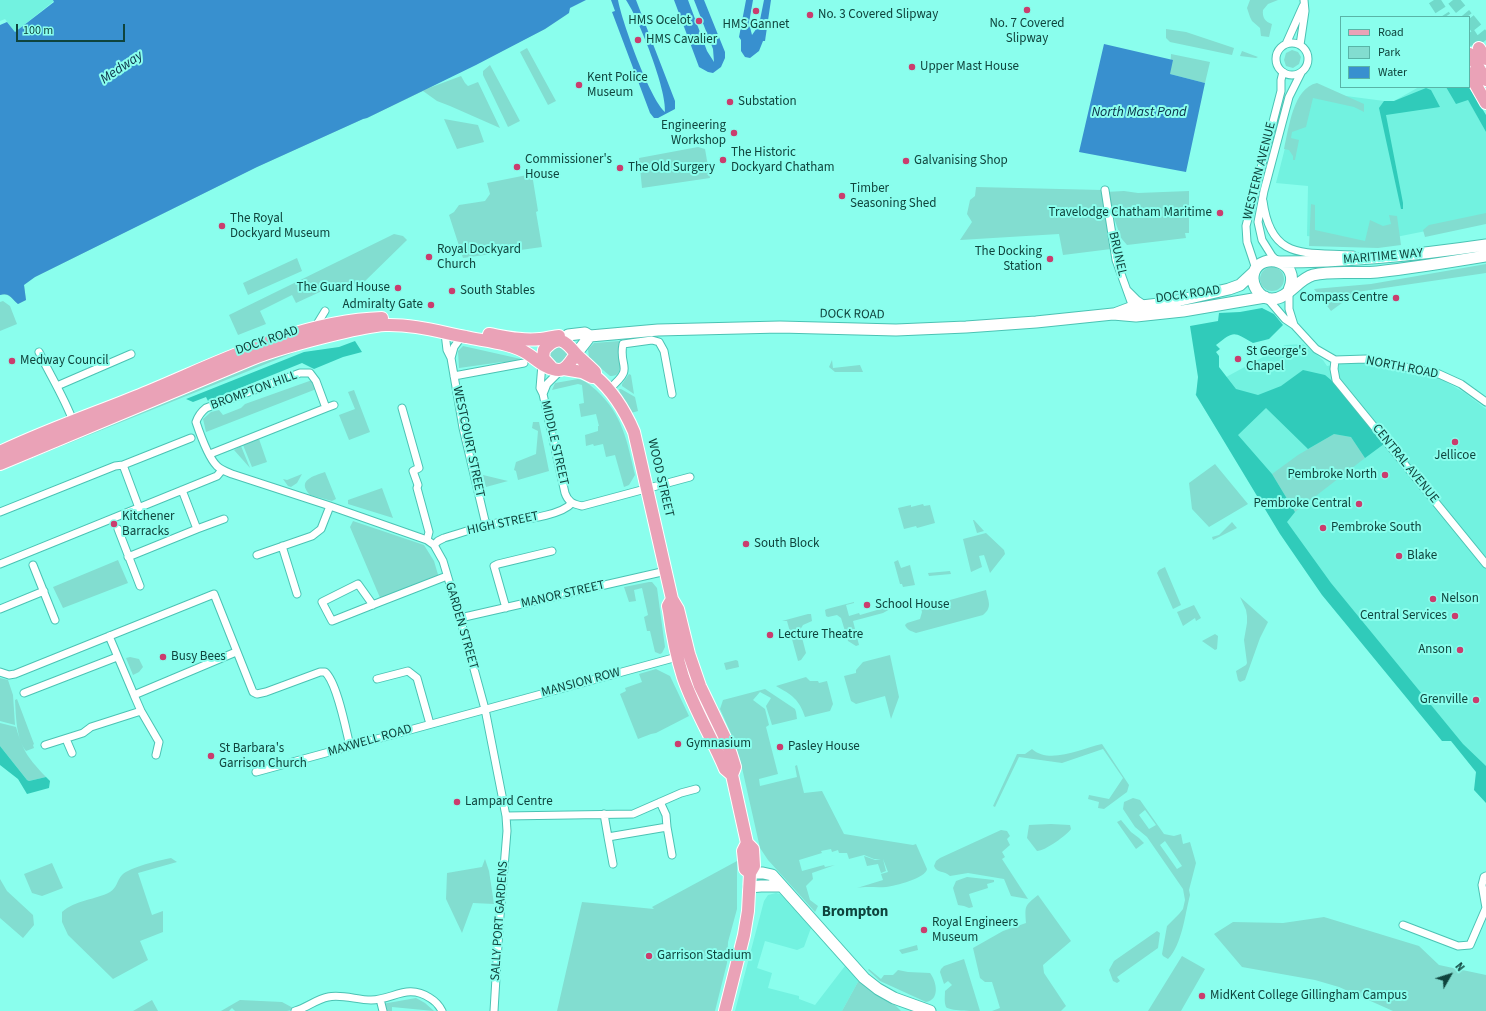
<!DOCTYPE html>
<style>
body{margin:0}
#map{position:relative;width:1486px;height:1011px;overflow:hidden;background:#8afeed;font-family:"Source Sans 3",sans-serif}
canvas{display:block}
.legend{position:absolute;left:1340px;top:16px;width:130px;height:72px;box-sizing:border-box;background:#8afeed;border:1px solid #59b4a7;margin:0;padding:5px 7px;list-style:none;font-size:12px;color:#0f443d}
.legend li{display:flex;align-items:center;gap:8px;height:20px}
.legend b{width:20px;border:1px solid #59b4a7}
.north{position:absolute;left:1430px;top:955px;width:40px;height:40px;-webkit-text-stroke:3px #8afeed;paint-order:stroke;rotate:51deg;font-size:11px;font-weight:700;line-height:16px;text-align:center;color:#0f443d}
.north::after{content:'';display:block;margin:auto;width:14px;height:18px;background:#0f443d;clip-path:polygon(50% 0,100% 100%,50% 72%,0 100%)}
.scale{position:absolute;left:16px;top:24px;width:109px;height:18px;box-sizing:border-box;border:2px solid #0f443d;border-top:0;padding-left:5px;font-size:12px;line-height:14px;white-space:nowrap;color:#0f443d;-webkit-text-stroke:3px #8afeed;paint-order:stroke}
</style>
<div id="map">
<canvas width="1486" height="1011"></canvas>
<ul class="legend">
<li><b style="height:5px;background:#eaa2b7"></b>Road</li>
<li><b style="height:11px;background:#82ddd0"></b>Park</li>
<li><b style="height:11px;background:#3890cf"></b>Water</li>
</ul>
<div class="north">N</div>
<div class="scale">100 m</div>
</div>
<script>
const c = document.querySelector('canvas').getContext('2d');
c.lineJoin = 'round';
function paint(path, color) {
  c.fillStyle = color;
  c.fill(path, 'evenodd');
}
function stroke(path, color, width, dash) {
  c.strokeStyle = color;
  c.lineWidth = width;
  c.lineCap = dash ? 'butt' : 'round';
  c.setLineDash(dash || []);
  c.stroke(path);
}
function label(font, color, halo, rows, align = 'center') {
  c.font = font + ' "Source Sans 3",sans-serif';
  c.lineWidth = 4;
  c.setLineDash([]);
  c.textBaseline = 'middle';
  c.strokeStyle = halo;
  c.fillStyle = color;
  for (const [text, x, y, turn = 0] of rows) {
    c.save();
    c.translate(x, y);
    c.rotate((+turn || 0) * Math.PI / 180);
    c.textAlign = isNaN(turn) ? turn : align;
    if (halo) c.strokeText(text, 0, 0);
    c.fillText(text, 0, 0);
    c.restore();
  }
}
paint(new Path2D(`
 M0,0H53L54,1L15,32L5,19L0,21Z
 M1419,87H1461L1486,132V219L1366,243L1307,236L1308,186L1276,183L1293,117L1308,91L1384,101H1394Z
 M1303,344L1323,360L1327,366L1351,362H1361L1409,371L1432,376L1435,378L1436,376L1465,393L1486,409V775L1283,534L1195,394L1285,345Z
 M776,893L780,894L811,928L804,947L797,950L765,941L757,968L772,973L768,988L799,996V999L815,1005L845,966L859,980L842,1011H735L764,901L768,895Z`), '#72f2e0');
paint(new Path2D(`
 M1250,0H1278L1268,4L1263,10C1262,17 1265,22 1272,24L1269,37L1261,36L1260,28L1252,21L1250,17L1247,8Z
 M569,13L545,29L429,88L461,76L465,83L468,86L478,82L500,128L450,106L437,101L423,91L367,118L363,119L257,167L35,277L25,283L24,285L26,300L18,304C11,298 9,293 0,295V281Z
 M1166,29L1186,32L1234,48L1232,55L1170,42L1166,38Z
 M527,48L556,101L548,105L520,52Z
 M1292,50L1298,52L1301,57L1299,64L1293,68L1286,66L1284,60L1286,53Z
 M1242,51L1258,57L1256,58L1240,56Z
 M1171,54L1210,62L1205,83L1170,74Z
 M490,65L520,121L508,127L483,75V71Z
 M1317,83L1364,104V112L1354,107L1313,98L1306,127L1292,132L1291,138L1299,140L1295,160H1293V156L1289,150L1284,149C1289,128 1293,88 1317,83Z
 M444,119L478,125L484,142L457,149Z
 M698,147L705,149L710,178L642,188L639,158Z
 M532,174L538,211L536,212L542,247L463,258L449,215L454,212L459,205L485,201L490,194L487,183Z
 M976,187L1102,190L1111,249L1063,255L1059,234L960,240L972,222L967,214L970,200L975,196Z
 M1124,191L1138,193L1189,191V233H1185L1186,238L1127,245L1121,238L1105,192Z
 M1311,204L1315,205V230L1365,241L1370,220L1383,226L1391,224L1389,215L1397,216L1401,245L1378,248L1309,246Z
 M1486,213V224L1425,237L1423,230L1429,225Z
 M394,234L403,236L407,240L361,285L357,288L354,283L338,290L335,285L296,303L292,295L260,311L266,324L238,335L229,315Z
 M297,258L302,271L248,295L243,283Z
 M1486,264V273L1357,292L1331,311L1314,289L1371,284Z
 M1260 279a12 12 0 1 1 24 0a12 12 0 1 1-24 0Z
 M3,301L10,306L17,324L0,331V302Z
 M619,341C619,344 618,347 618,350C619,360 625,377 610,376L589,358L588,349L594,343Z
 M561,344L569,355L561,365L551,363L548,353L549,349Z
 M463,346L521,359L524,363L502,362L459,368L458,351Z
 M303,349L0,471V468L286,351Z
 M832,360L833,368L860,365L863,372H835L829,367Z
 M629,374L631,375L634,394L622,386V384Z
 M315,379L319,388L206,432L203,419L211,412L219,410L223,415L241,408L245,404Z
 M578,379C586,381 590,385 596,390C623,415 627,441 635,475L629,485L624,487L615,455L606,457L603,444L594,446L593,444L586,446L585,435L598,431V426H599L596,414L581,417L579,404L584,403L582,385L578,384L552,390L555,383Z
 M619,389H621L635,397L638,411L631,413L620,394Z
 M354,390L370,432L349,440L339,415L355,409L348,392Z
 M533,422H539L549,471L518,480L516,471L514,470L516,462L536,454L538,431L532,428Z
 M1334,434L1351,437L1365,458L1295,512L1272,474L1298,455Z
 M259,439L267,462L252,467L243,445Z
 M241,446L250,468L234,450Z
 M1215,464L1248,504L1209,527L1192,509L1189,483Z
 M325,472L336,499L332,501L310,495C296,480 314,476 325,472Z
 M302,474L297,483L291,487L288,486L283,479L287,480Z
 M483,475L508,481L486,487Z
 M382,488L393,518L348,504V500Z
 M923,504L924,506L930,505L935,523L917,528L916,526L904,529L898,508L911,505V507Z
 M973,520H974L984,531L977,533Z
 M353,521L424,545L434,561L439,578L381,600L350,527Z
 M1232,522L1237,528L1213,540L1212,537L1219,535Z
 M986,533L1004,550L1005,554L990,573L984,555L979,556L982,567L971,572L963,539Z
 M118,560L128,583L63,608L53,587Z
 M898,560L901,568L910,565L915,585L903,587L902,584H900L894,562Z
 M1165,567L1181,605L1173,609L1157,573L1159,570Z
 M950,571L951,574L929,576L928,573Z
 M649,582H652L657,588L665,647L662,653L660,654L655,652L650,631H647L644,617L648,615L642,588L634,590L636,601L629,602L624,587Z
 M986,590C988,601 993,607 983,615L916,633C911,631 907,630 905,625L907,623L920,619L922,612L921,608Z
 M1240,597L1268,622L1260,638L1245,680L1240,682L1238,680L1236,671L1246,665L1247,663L1244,640L1247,623V616L1246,610Z
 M890,600L892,608L883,613L853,621L859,645L856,646L848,641L841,618L837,615L828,617L826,616L825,610L827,609L854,602V603L846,605L849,616L859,613L860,615L877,610V608L887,606L886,601Z
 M1194,605L1201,618L1196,621L1195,618L1183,626L1177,612Z
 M808,614H811L812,621L803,625L800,630L806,653L801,660L798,661L787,621H782Z
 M1215,634L1218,636L1217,649L1215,650L1202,641Z
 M890,655L899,697L891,719L885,696L856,704L851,701L844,676L856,673V670L863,662Z
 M130,657L139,659L143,667L139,672L133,675L126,658Z
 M736,660L738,661L739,667L726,670L724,663Z
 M656,669L670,676L689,716L656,733L651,734L638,739L620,694L626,691L625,688L642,682L639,674Z
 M806,677L810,681H818L819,683L827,681L833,704L830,711L805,717C799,699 792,695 776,686Z
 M0,678L8,680L13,695L15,725L0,721Z
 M765,689L795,709L796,712L797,719L772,725L766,706L771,698L760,692L753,700L765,709L769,725L766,727L778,774L759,779L760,786L797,777L795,766L797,765L804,793L822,791L844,834L913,845L916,844L927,869C926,878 895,886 886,887C876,888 867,886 857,888L883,880L881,874L888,872L883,859L886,871L881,873L878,864L867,866L864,856L875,860L881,859H874L864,855L849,859L847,853H839L838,850L832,852L831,849L821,851L822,853L799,860L802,871L824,865L825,867L835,865L812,873L813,879L806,886L810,900L818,906L815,912L768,860L760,848L740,759L733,738L720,709L723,700Z
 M17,699L34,744L33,745L34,748L26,751C16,738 16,716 15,700Z
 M0,723L16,727C23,752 29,759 46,777L29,781L27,780L0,746Z
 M1102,744L1129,785L1127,792L1104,809L1098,808L1099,802L1088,799L1089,795L1109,799L1123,778L1103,749L1062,763L1019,757L995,807L993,806L1017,754H1025L1032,749C1050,765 1082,748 1102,744Z
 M1133,798L1140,800L1164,834L1174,836L1181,834L1183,844L1190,842L1196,863L1189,890L1190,895C1185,914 1182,945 1168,959L1163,956L1162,954L1167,926L1179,914L1183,909L1185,900L1183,889L1147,837L1135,827L1123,809L1124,802ZM1145,810L1156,825L1149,829L1139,815ZM1165,841L1182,866L1177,869L1160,845Z
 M1121,820L1131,832L1139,838L1144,843L1136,849L1117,822Z
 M1051,824L1070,825L1071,829C1067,835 1045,851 1037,851L1027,838L1029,825Z
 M1001,830L1007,831L1010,836L1007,839L1010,845L1002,852L1005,857L1002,859L1028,899L1011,896L1004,879L968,873L950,876C944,870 937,874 934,866L936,861L940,858Z
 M171,858L177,862L138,873L152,915L163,911V932L140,941L148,960L113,979L68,935L62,922V912C75,900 95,900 110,892C117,888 117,880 122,875C130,867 160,860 171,858Z
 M485,859L489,871L494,904L473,903L462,933L446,899L447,873L482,867Z
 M737,861V909L728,942L727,963L715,1011H557L582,902L654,909L652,907Z
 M52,863L63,888L42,896L32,893L24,874Z
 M967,877L994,880V882L987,884L988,888L969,894L973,907L969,908L964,906L958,905L953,888L956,881Z
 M0,879L7,891L33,915L34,925L23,938L0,918Z
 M1038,895L1071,941L1043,965L1044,973L1066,1006L1061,1011H992L1000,1008L992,982H985L980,978L973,948L1003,931L1026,923C1025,906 1024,906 1038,895Z
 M1324,917L1419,946L1439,965L1486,975V1011H1393L1339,987L1315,980L1242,967L1214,934L1233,922L1283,923Z
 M1157,931L1160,933L1158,948L1117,977L1120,981L1117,983L1113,981L1109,970L1114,961Z
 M958,934L959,937L957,939L942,943L940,939Z
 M917,945L918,950L902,954L899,950Z
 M1182,956L1205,969L1181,1011H1148Z
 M964,959L980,1011C973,1011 949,1011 946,1007C944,1002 945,996 945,991L952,985L948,981L944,984L940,972L941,969L944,966Z
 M869,969L881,979L884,975H893L898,970L908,972L930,973C937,982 940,1000 926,1002L880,981L868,970Z
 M859,980C872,992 890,998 901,1011H842Z
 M416,998L425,1003L434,1011L392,1007V1011H386L382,1004Z
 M152,1000L158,1011H133Z
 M240,1000L282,1002L295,1009L287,1011H235L232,1008L229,1011H221Z`), '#82ddd0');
paint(new Path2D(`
 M1446,87H1469L1486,115V132L1468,100L1456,104Z
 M1426,88L1431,90L1440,107L1386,115L1403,203V209H1401L1379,108L1384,101H1394Z
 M1262,308L1274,314L1283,325L1269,339L1253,343C1233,332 1235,330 1216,345L1220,349L1216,352L1219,356V367L1236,389L1258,395L1281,386L1303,370L1325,375L1331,380L1384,444L1365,458L1351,437L1334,434L1308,449L1266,408L1238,435L1272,474L1295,512L1287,522L1331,583L1463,744L1486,766V803L1474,790L1476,772L1451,741H1442L1322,595L1280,534L1196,395L1198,377L1190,326L1218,321L1219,313L1240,312Z
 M355,341L362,352L343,357L314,369L302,363L208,401L206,397L193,402L186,399L304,352L339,347Z
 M0,746L27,780L29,781L46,777L50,781L49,788L27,794L18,779L0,765Z`), '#30cbba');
paint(new Path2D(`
 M53,0H586L570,8L569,13L545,29L476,65L367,118L363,119L257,167L35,277L24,285L26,300L18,304C11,298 9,292 0,295V25L7,22L15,32L54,2Z
 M611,0H618C622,22 650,99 665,112C667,90 639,19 626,0H636L675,101V109L658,118H654L650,113L612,12L615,11Z
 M674,0H688L707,51L714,62L713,49L694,0H704L725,52V58L721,67L713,73L708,72L699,67Z
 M746,0H753L749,23L752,35L759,25L764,0H771L765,41H763L759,51L750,58L745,57L741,51V40L739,37Z
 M1104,44L1173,60L1170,74L1205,83L1186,172L1079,152Z`), '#3890cf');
stroke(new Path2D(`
 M1434,0L1445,17
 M1453,0L1467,17
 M1469,19L1486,40
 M1469,33L1479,48`), '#71d9ca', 12, [12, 6]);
const street = new Path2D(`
 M1276 59a16 16 0 1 1 32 0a16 16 0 1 1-32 0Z
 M1286,44L1303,6
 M1300,45L1305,11L1304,0
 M1105,190L1116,260L1134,310
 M1263,201C1271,261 1304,252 1353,255
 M1278,262L1272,256L1262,240L1258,222L1264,191L1289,97L1301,73
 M1256,269L1247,242L1246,226L1281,91V80L1283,72
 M1128,291L1137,300L1146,306
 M1289,291V309L1294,325
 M1267,298L1285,319L1294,325L1316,349L1335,360L1366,359L1439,374L1461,384L1486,402
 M314,329L325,311
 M445,333L447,350L451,358L463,428L486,525
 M39,352C50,375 64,397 73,421
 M451,358L454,347L462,336
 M1335,360L1334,369L1336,380L1486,564
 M542,364L540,388L543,394L565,493C568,502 573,504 582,506L690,477
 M454,376L524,363
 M57,386L131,354
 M609,389C636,366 618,369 623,344L652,340L659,342L664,351L672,394
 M543,394L547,384L561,370
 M326,408L334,405
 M402,408L419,468L413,471L418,485L417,488L429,532L427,540
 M210,454L326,408L316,381L310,373H300L206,408C201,412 198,416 196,422C200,434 208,457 217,466C221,470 227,472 232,474L330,506L427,540L434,545L443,561L460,618L485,709L506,816L507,831L499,928L494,1011
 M182,490L197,529L224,519
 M139,508L123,465L191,438
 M0,512L115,466L123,465
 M118,529L140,586
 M434,545L438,541L444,538C458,534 472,529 486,525C507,520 558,519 572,503
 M282,546L297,594
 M257,555L312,536L321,529L330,506
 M128,557L197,529
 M0,564L217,476L222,470
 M33,565L55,620
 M373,605L358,584L322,602L332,621L380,602L447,576
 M506,608L494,566L498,564L552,551
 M0,609L44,591
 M460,618L666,571
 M109,636L134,695L236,652
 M0,672L9,675L15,674L214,594L253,692L257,694L266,692L320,672H325C337,682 346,730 350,746
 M377,679L408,671L417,678L430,724
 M24,693L117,657
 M134,695L141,711L159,742L156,755
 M66,739L72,753
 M45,745L83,733L91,727L141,711
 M256,772L677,657
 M604,814L608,837L667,827L666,815L660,802
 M506,816L633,814L681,793L696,789
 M667,827L672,855
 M608,837L613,864
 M1403,925L1458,946L1470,945L1486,908L1482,885L1484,877L1486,876
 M380,999L383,1011
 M295,1011C306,1008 317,999 328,997C342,994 357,1000 371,1000C393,1000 407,983 430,998C435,1001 439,1005 442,1011`);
const secondary = new Path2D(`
 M1280,262C1349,262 1418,255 1486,245
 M1289,290C1302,261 1262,251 1254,272C1250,284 1259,298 1271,299C1287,300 1298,279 1313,275C1334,270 1356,274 1377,272C1414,268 1450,262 1486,256
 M1117,313L1133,307L1168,303L1229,289L1240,285L1254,272
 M568,335L585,333L590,336L658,330L780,327L896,330L966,327L1036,322L1113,314L1136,316L1183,311L1265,297
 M576,354L590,336
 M750,873H763L772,875L864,978L878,989L894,998L930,1011
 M749,887L761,886H781`);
const primary = new Path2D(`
 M1479,48L1486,59
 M1470,54L1486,80
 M1469,73L1486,103
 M489,334C506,337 523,341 540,339C547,339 553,336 559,336
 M552,368L543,358L544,350C558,334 565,340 576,354C582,360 589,366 595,372V376C613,391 625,411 634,432L672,599L678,609L689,654L700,686L725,738L731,754L735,767L732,775L747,843L753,849L754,866L750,873L748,911L744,935L725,1011
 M564,369L582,372L592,377L595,376
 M0,452C46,430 93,414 140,395C218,363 296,321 382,318
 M0,464L252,359C280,348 308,341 337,334C353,330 369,326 385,325C412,324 440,332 466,337C484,341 512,343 528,354C537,360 547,370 559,370C567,370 572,359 576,354
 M672,599L668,606L669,611C672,633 676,655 683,677C694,709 712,738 725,769L732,775
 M747,843L743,851L745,869L750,873`);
stroke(street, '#4bc3b4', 9);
stroke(secondary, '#4bc3b4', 13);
stroke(primary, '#fff', 14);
stroke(street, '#fff', 7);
stroke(secondary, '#fff', 11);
stroke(primary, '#eaa2b7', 12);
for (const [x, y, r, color] of [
 [1027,10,4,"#ca3d6e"],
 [756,11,4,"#ca3d6e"],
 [810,15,4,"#ca3d6e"],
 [699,21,4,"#ca3d6e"],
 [638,40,4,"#ca3d6e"],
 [912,67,4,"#ca3d6e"],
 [579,85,4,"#ca3d6e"],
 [730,102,4,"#ca3d6e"],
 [734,133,4,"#ca3d6e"],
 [723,160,4,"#ca3d6e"],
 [906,161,4,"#ca3d6e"],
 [517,167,4,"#ca3d6e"],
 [620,168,4,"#ca3d6e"],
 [842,196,4,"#ca3d6e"],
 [1220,213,4,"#ca3d6e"],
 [222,226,4,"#ca3d6e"],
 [429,257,4,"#ca3d6e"],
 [1050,259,4,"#ca3d6e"],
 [398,288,4,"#ca3d6e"],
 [452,291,4,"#ca3d6e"],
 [1396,298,4,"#ca3d6e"],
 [431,305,4,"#ca3d6e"],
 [1238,359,4,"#ca3d6e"],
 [12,361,4,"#ca3d6e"],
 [1455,442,4,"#ca3d6e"],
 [1385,475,4,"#ca3d6e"],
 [1359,504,4,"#ca3d6e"],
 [114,524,4,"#ca3d6e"],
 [1323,528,4,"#ca3d6e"],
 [746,544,4,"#ca3d6e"],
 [1399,556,4,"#ca3d6e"],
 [1433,599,4,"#ca3d6e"],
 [867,605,4,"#ca3d6e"],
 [1455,616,4,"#ca3d6e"],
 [770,635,4,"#ca3d6e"],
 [1460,650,4,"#ca3d6e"],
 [163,657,4,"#ca3d6e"],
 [1476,700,4,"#ca3d6e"],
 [678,744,4,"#ca3d6e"],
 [780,747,4,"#ca3d6e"],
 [211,756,4,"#ca3d6e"],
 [457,802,4,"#ca3d6e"],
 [924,930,4,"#ca3d6e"],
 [649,956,4,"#ca3d6e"],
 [1202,996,4,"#ca3d6e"]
]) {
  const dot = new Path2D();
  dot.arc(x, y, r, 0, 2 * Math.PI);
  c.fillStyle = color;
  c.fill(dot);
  stroke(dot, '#8afeed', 1.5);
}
label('13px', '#0f443d', '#8afeed', [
 ["No. 3 Covered Slipway",818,15],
 ["HMS Ocelot",691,21,"right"],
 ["No. 7 Covered",1027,24,"center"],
 ["Slipway",1027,39,"center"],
 ["HMS Gannet",756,25,"center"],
 ["HMS Cavalier",646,40],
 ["Upper Mast House",920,67],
 ["Kent Police",587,78],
 ["Museum",587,93],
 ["Substation",738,102],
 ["Engineering",726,126,"right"],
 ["Workshop",726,141,"right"],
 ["The Historic",731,153],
 ["Dockyard Chatham",731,168],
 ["Commissioner's",525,160],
 ["House",525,175],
 ["Galvanising Shop",914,161],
 ["The Old Surgery",628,168],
 ["Timber",850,189],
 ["Seasoning Shed",850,204],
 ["Travelodge Chatham Maritime",1212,213,"right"],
 ["The Royal",230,219],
 ["Dockyard Museum",230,234],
 ["Royal Dockyard",437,250],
 ["Church",437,265],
 ["The Docking",1042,252,"right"],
 ["Station",1042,267,"right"],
 ["The Guard House",390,288,"right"],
 ["South Stables",460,291],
 ["Compass Centre",1388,298,"right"],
 ["Admiralty Gate",423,305,"right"],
 ["St George's",1246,352],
 ["Chapel",1246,367],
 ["Medway Council",20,361],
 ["Jellicoe",1455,456,"center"],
 ["Pembroke North",1377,475,"right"],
 ["Pembroke Central",1351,504,"right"],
 ["Kitchener",122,517],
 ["Barracks",122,532],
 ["Pembroke South",1331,528],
 ["South Block",754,544],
 ["Blake",1407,556],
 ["Nelson",1441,599],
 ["School House",875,605],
 ["Central Services",1447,616,"right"],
 ["Lecture Theatre",778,635],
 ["Anson",1452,650,"right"],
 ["Busy Bees",171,657],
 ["Grenville",1468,700,"right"],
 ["Gymnasium",686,744],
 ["Pasley House",788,747],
 ["St Barbara's",219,749],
 ["Garrison Church",219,764],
 ["Lampard Centre",465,802],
 ["Royal Engineers",932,923],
 ["Museum",932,938],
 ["Garrison Stadium",657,956],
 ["MidKent College Gillingham Campus",1210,996]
], 'left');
label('13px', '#0f443d', '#8afeed', [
 ["WESTERN AVENUE",1260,171,-76],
 ["BRUNEL",1117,254,77],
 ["MARITIME WAY",1383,257,-5],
 ["DOCK ROAD",1188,295,-8],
 ["DOCK ROAD",852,315,1],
 ["DOCK ROAD",267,341,-19],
 ["NORTH ROAD",1402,368,11],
 ["BROMPTON HILL",254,391,-20],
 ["WESTCOURT STREET",468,442,78],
 ["MIDDLE STREET",554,443,77],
 ["CENTRAL AVENUE",1405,464,51],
 ["WOOD STREET",660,478,77],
 ["HIGH STREET",503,524,-12],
 ["MANOR STREET",563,595,-13],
 ["GARDEN STREET",461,626,74],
 ["MANSION ROW",581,683,-15],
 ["MAXWELL ROAD",370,741,-16],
 ["SALLY PORT GARDENS",500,921,-86]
]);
label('italic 14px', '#0a2f49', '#8afeed', [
 ["Medway",122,68,-34],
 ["North Mast Pond",1139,113]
]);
label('bold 15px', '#0f443d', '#8afeed', [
 ["Brompton",855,913]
]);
</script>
